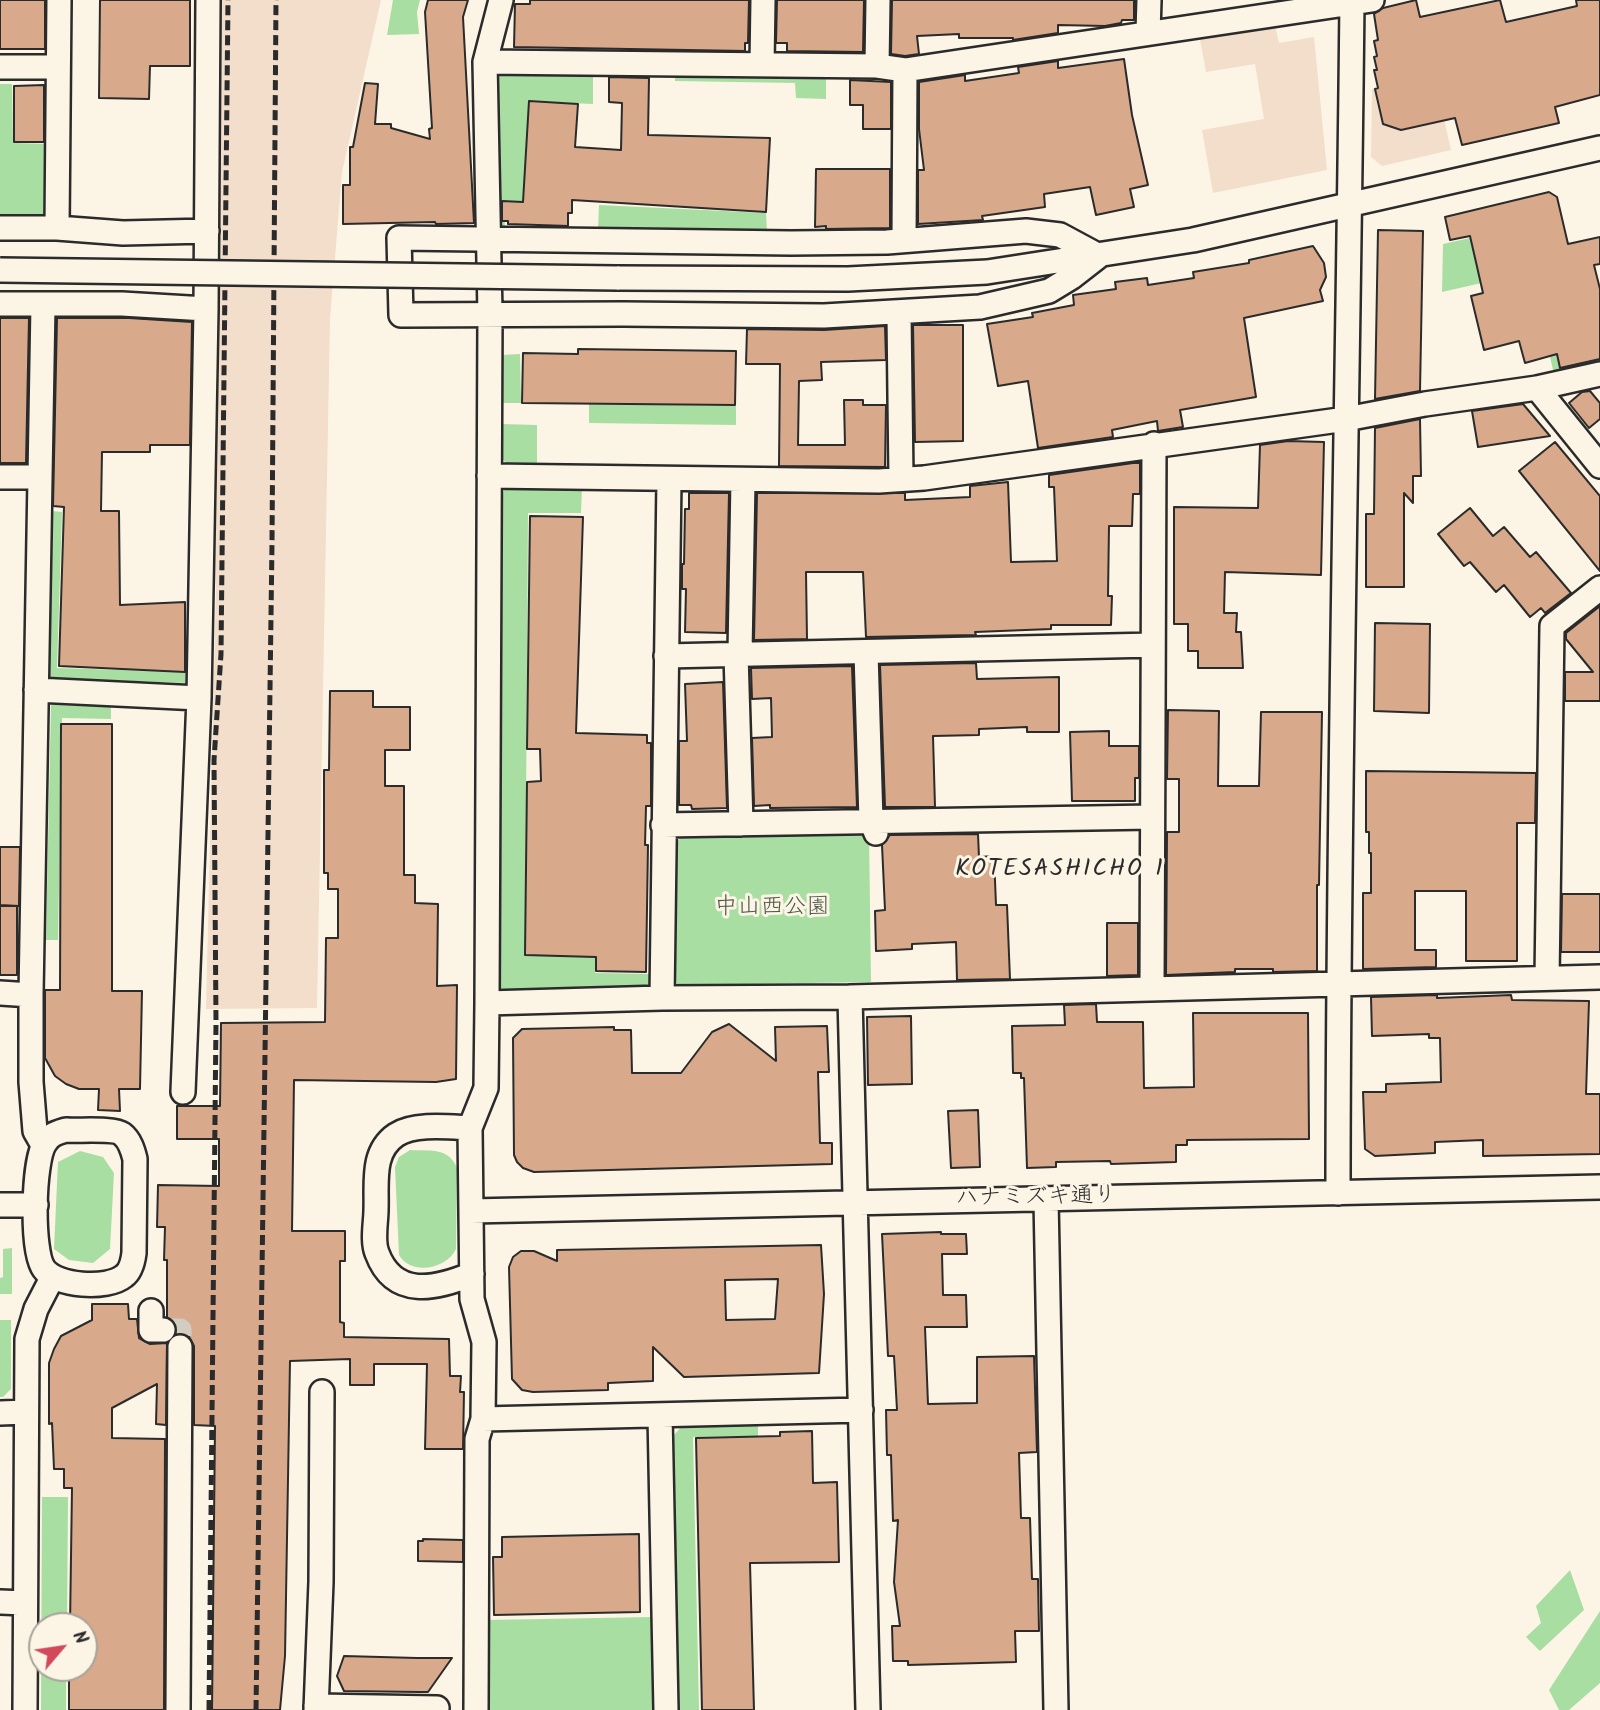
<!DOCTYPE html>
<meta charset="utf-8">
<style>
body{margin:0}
#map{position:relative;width:1600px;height:1710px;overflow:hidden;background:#fcf5e5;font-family:Kalam,sans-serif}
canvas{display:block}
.north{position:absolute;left:28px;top:1612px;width:70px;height:70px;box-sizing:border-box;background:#fcf5e5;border:2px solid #a8a49b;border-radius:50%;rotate:61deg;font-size:19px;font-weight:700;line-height:28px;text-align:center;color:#2b2b2b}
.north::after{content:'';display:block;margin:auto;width:24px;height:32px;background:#d1495b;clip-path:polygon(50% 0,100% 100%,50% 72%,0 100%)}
</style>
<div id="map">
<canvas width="1600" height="1710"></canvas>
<div class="north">N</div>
</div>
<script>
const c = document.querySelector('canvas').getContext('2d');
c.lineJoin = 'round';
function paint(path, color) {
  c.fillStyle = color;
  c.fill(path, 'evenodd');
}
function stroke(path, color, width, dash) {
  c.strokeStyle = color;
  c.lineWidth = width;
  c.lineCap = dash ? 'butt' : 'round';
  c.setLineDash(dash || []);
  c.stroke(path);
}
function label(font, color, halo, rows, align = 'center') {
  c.font = font + ' Kalam,"Klee One",sans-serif';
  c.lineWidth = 6;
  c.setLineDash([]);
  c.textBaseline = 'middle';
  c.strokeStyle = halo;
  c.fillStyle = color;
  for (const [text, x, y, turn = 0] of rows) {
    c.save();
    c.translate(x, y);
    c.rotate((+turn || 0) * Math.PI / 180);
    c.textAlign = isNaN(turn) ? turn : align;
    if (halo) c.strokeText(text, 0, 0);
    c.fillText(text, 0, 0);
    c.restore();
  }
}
paint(new Path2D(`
 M215,0H381L342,172L330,319L317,1008L206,1009L216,589L209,465Z
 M1274,21L1279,43L1314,37L1327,170L1213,193L1202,130L1264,119L1255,64L1206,72L1199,34Z
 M1434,75L1451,150L1382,166L1371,157L1372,89Z`), '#f2deca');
paint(new Path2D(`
 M393,0H420L417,12L419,34L387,35Z
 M502,72L593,73V104L529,101L523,201H504L505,230L499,223L493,81Z
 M675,74L826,77V99L796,98L795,83L675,81Z
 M0,84H12L13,143L51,144L49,219H0Z
 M599,205L766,213L767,232L598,230Z
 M1470,238L1480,280L1536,268L1560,367L1600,357V363L1554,374L1530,272L1442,292L1443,244Z
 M520,354L521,403H501V355Z
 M589,404L736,406V425L589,423Z
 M501,424L537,425V467L508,466L501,457Z
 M509,486L582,487L581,513H528L525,955L578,956L595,941V973L653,974V980L644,987L503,991L494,981L501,494Z
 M52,511L62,512L57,668L188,672L187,683L47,678Z
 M51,705L111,706V719L62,718L58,940H46Z
 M869,833L871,982L678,985L673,978V847L683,835Z
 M410,1150C429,1151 449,1147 457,1168L456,1249C447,1269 411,1276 399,1255L395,1167L399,1157Z
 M80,1151L103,1157L114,1173L110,1249L93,1263L69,1260L54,1249L58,1162Z
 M12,1248V1294H0V1278L3,1277V1249Z
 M0,1320H11V1389L3,1397H0Z
 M758,1425V1436L693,1437L699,1710H678L673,1436L682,1426Z
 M42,1497H68L67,1626H42V1668H66V1710H41Z
 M1570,1570L1584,1610L1540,1651L1526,1637L1541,1623L1536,1606Z
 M1600,1602V1683L1569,1710H1559L1549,1690L1600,1611Z
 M653,1617L655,1710H486V1620Z`), '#a8dea2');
const building = new Path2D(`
 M0,0H45V49H0Z
 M100,0H190V66H150L149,99L99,98Z
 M428,0H468L463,17L474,223L436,224L435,222L343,224V185H350V147H353L365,83L378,84L375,124H391V128L430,139L429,129L432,128L425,12Z
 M530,0H749L748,43H745V51L514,47L515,4H530Z
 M777,0H864L863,52L787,51V43H776Z
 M892,0H1134V20H1122L1121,23L1105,26L1058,25V33L1013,40V38H959V34L917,36L919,54L905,56L891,54Z
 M1416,0L1420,17L1500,0L1506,22L1577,6L1576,0H1600V95L1555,107L1559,123L1462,145L1455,118L1401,130L1383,124L1375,89L1378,88L1374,70H1377L1374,57L1377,56L1374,41L1378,40L1374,14L1383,8Z
 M1124,59L1132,115L1148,185L1130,189L1134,207L1096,215L1090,187L1044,194L1045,207L982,216L983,220L918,224V170H924L919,129V82L965,75V81L1019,73L1018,67L1058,61V68Z
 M609,77L649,78L648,135L770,138L766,212L572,200V213H568V226L508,224V221H502V201L523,202L529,101L578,104L575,147L621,150L622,103L609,102Z
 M850,80L891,82V129H863V105H850Z
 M44,85V142H14V86Z
 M816,169H890V228L826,229V226L815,227Z
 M1549,192L1557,197L1568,244L1600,237V264L1594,265L1600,289V359L1560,368L1557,354L1525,363L1519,341L1484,350L1471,296L1483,293L1470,236L1450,240L1445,217Z
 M1378,230L1423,231L1420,391L1375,399Z
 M1313,246L1324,263L1326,277L1320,290L1323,301L1244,318L1256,397L1180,410L1183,427L1158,431L1157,421L1112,430L1113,437L1038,448L1028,381L998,386L987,324L1033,317L1032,313L1074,305L1073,295L1116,289L1115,282L1147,278L1148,285L1194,278L1193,272L1249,263V260Z
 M0,318H29L26,463H0Z
 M57,318H129L192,322L190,445H150V452H102L101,511H119L120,605L185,602V672L59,666L64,507L53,506Z
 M913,325H963V441L915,442Z
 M885,326L886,360L821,362L822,380L799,381L798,445H845L844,400H863V405H886L885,467L779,466L780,364H746L747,329L824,330Z
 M578,349L736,351L735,405L522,403L523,353L578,354Z
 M1590,391L1600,403V419L1589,428L1569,403L1582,392Z
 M1523,404L1550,436L1478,447L1472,411Z
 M1420,419L1421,476H1413V503L1404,493V587H1366V514H1374L1375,428Z
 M1288,441L1324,442L1321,575L1225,572L1224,613H1237L1236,632H1241L1243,668H1198V651H1188V624H1174V507L1258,508L1260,445Z
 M1555,442L1600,496V571L1519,471Z
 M1133,463H1140V494H1133L1132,526H1109L1108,596H1112L1111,625H1051V629L975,632L976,635L866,637L863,572H806L807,639L754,640L757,493H905V500L970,497V486L1008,482L1011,562L1057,561L1054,487H1049V475Z
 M689,493H729L726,633L685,632L686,589H682V564H684L685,509H689Z
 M1470,508L1493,536L1504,527L1530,557L1536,552L1571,593L1545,613L1541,608L1530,617L1504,585L1496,592L1470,562L1464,566L1438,534Z
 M530,516L583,517L576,733L647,735V743H651V806H646L645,845H648L646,972L596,971V957L525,955L527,782L541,781L540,749H527Z
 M1600,606V701H1565V672H1593L1566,639V633Z
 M1375,623L1430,624L1429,713L1374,711Z
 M976,663L977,679L1059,677V732H1027V727L979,729V735L933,736L935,807H885L880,665Z
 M852,666L857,807L770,808V805L754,806L752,738L772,737L771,698L752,699L751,668Z
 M723,682L727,808L692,809L691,805H679V741H687L685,684Z
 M330,691H373V707H410V750H385V786H404V875H415V903L438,904L437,986L457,985L456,1079L436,1082L294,1080L292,1231H345V1261H340V1322L344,1323V1337L449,1339L450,1376H461L460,1392H464L463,1449H425L427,1364H374V1385H350V1359L290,1361L285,1656L280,1710H212L215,1426L194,1425V1346L188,1335L176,1334L175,1324L167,1317V1260H164L165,1227H157L158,1185L219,1186V1139H177V1106H220L221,1023L325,1022L326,938H338V889H328V873H324V770H329Z
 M1168,710L1219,711L1218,786H1259L1261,712H1322L1319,885H1317V971L1273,972V969H1235V972L1166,975L1167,832H1179V779H1167Z
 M61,724H112V991H142L140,1089H119L120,1111L98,1110L99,1089H79L66,1084L55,1076L45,1058V990H60Z
 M1109,731V746H1139V778H1135V801H1072L1070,732Z
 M1366,771L1536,773L1535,823H1517V961H1466V891H1415V950H1436V967L1363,969V893H1371V853H1369V832H1366Z
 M978,834L979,857L994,856L996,905H1007L1010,979L957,980L956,942L912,944V949L876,951L875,911L885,910L882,845L890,835Z
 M0,847H20L19,906L0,905Z
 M1562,894H1600V952H1561Z
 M0,906H17V975H0Z
 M1107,923H1138V975L1107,976Z
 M1437,995V998L1511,995L1512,1000L1589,1001L1586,1094H1600V1154L1483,1156V1140L1435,1142V1153L1375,1156L1365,1149L1363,1092H1386V1084L1441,1082L1440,1038H1429V1034L1372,1036L1371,997Z
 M1096,1004L1097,1022H1143L1144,1088L1194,1087L1193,1013H1308L1309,1139L1187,1140V1145H1176V1162L1111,1164L1110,1161L1056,1162V1167L1027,1168L1024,1078H1021V1073H1013L1012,1026L1065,1025L1064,1005Z
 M911,1016L912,1084L868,1085L867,1017Z
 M729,1024L776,1061L775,1027L827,1026L829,1072H818L820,1143H832V1164L534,1172L523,1168L517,1162L514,1155L513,1038L522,1029L614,1027V1030H631L632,1073H681L712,1032Z
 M978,1110L980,1167L951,1168L948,1111Z
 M941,1232V1234H966L967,1254H942L943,1295H966L967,1327H925L928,1404L977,1403V1357L1034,1356L1037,1452L1019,1453L1021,1518H1030L1032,1579H1038L1039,1631H1015L1016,1662L908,1665V1661H893L892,1626H900L894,1582L898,1520L893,1521L891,1455H887L886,1410H897L894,1356H888L882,1234Z
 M821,1245L824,1294L819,1373L684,1377L653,1347V1381L608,1383V1390L533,1392L522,1390L512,1379L509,1267L513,1257L521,1251H534L557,1261V1250ZM778,1279L775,1319L726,1320L725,1280Z
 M92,1304H128L129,1319H137L139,1338L150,1344L167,1343L166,1425L156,1424L157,1384L112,1408V1438L165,1439L164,1710H69V1668H84V1626H70L72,1488H64V1469H54L52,1423L49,1424V1363L54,1349L61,1336L92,1320Z
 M812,1431L813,1483L837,1482L839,1562L750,1563L754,1710H702L696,1438L780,1436V1432Z
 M639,1534L640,1612L494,1615L493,1557H502V1537Z
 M423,1539L463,1540V1562L418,1561V1541H423Z
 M344,1656L417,1658H452L428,1692H420L344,1691L337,1676Z`);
paint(building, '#d9a98b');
stroke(building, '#2b2b2b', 2);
stroke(new Path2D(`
 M163,1330H180V1347`), '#d2cdc0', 23, [23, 11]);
const minor = new Path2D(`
 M501,0L485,62L490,314L487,1003L486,1088L470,1128L472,1299L484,1342L483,1419L861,1410
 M1148,33L1149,0
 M485,62L877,66L905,70L1372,0
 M762,65L763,0
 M877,66L878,0
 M0,67H57
 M0,228H57L123,233L207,231
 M57,228L59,0
 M1026,231L1060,235L1099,256L1072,277L1049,291L980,307L824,316L623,314L401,315L399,238L791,243L887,242Z
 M904,240L905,70
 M617,278L848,279L987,272L1193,240L1600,148
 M0,304H122L206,309
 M899,313L901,479
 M1537,388L1600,466
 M489,476L879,481L924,478L1346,419L1425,404L1537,388L1600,374
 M0,477H40
 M866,652L871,821L876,833
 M740,653L743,480
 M736,654L741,824
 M666,656L1153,645
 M36,690L199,698
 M663,825L1152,817
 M1547,978L1552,626L1600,588
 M1152,989L1154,444
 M0,993L31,995
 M850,997L1600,977
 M662,998L669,479
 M487,1003L662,998L850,997L868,1710
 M183,1092L199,698L206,309L208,0
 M470,1128C449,1127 414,1123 396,1135C371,1152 377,1183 376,1210C376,1222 372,1241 377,1253C394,1299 436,1289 472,1274
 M66,1130C78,1131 114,1128 122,1134C130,1140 133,1151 135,1159L134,1253C133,1261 131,1271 124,1276C107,1290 56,1286 44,1269C31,1252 33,1160 45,1143C51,1134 56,1133 66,1130Z
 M43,1145L35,1131L31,1082V995L43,305
 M1338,1193C1338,795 1348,398 1352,0
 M1046,1199L1056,1710
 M0,1205H36
 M471,1211L1600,1187
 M151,1311V1330H163
 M0,1413L26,1412
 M660,1415L666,1710
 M0,1602L25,1603
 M316,1706L437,1708
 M25,1710L27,1339L36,1309L52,1278
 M178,1710L180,1347
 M316,1710L321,1582L322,1392
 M476,1710L477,1439L483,1419`);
stroke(minor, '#2b2b2b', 28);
stroke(minor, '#fcf5e5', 23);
stroke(new Path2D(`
 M209,1710L216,1022L214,760L221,654L228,0
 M256,1710L272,543L276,0`), '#2b2b2b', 5, [10, 5]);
const minorBridge = new Path2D(`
 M0,270L617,278`);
stroke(minorBridge, '#2b2b2b', 28, []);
stroke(minorBridge, '#fcf5e5', 23);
label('23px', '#4a5849', '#fcf5e5', [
 ["中山西公園",772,909]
]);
label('23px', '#2b2b2b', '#fcf5e5', [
 ["ハナミズキ通り",1036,1199,-1]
]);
c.letterSpacing = '2px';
label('24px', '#2b2b2b', '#fcf5e5', [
 ["KOTESASHICHO 1",1060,871]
]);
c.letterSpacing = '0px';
</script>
